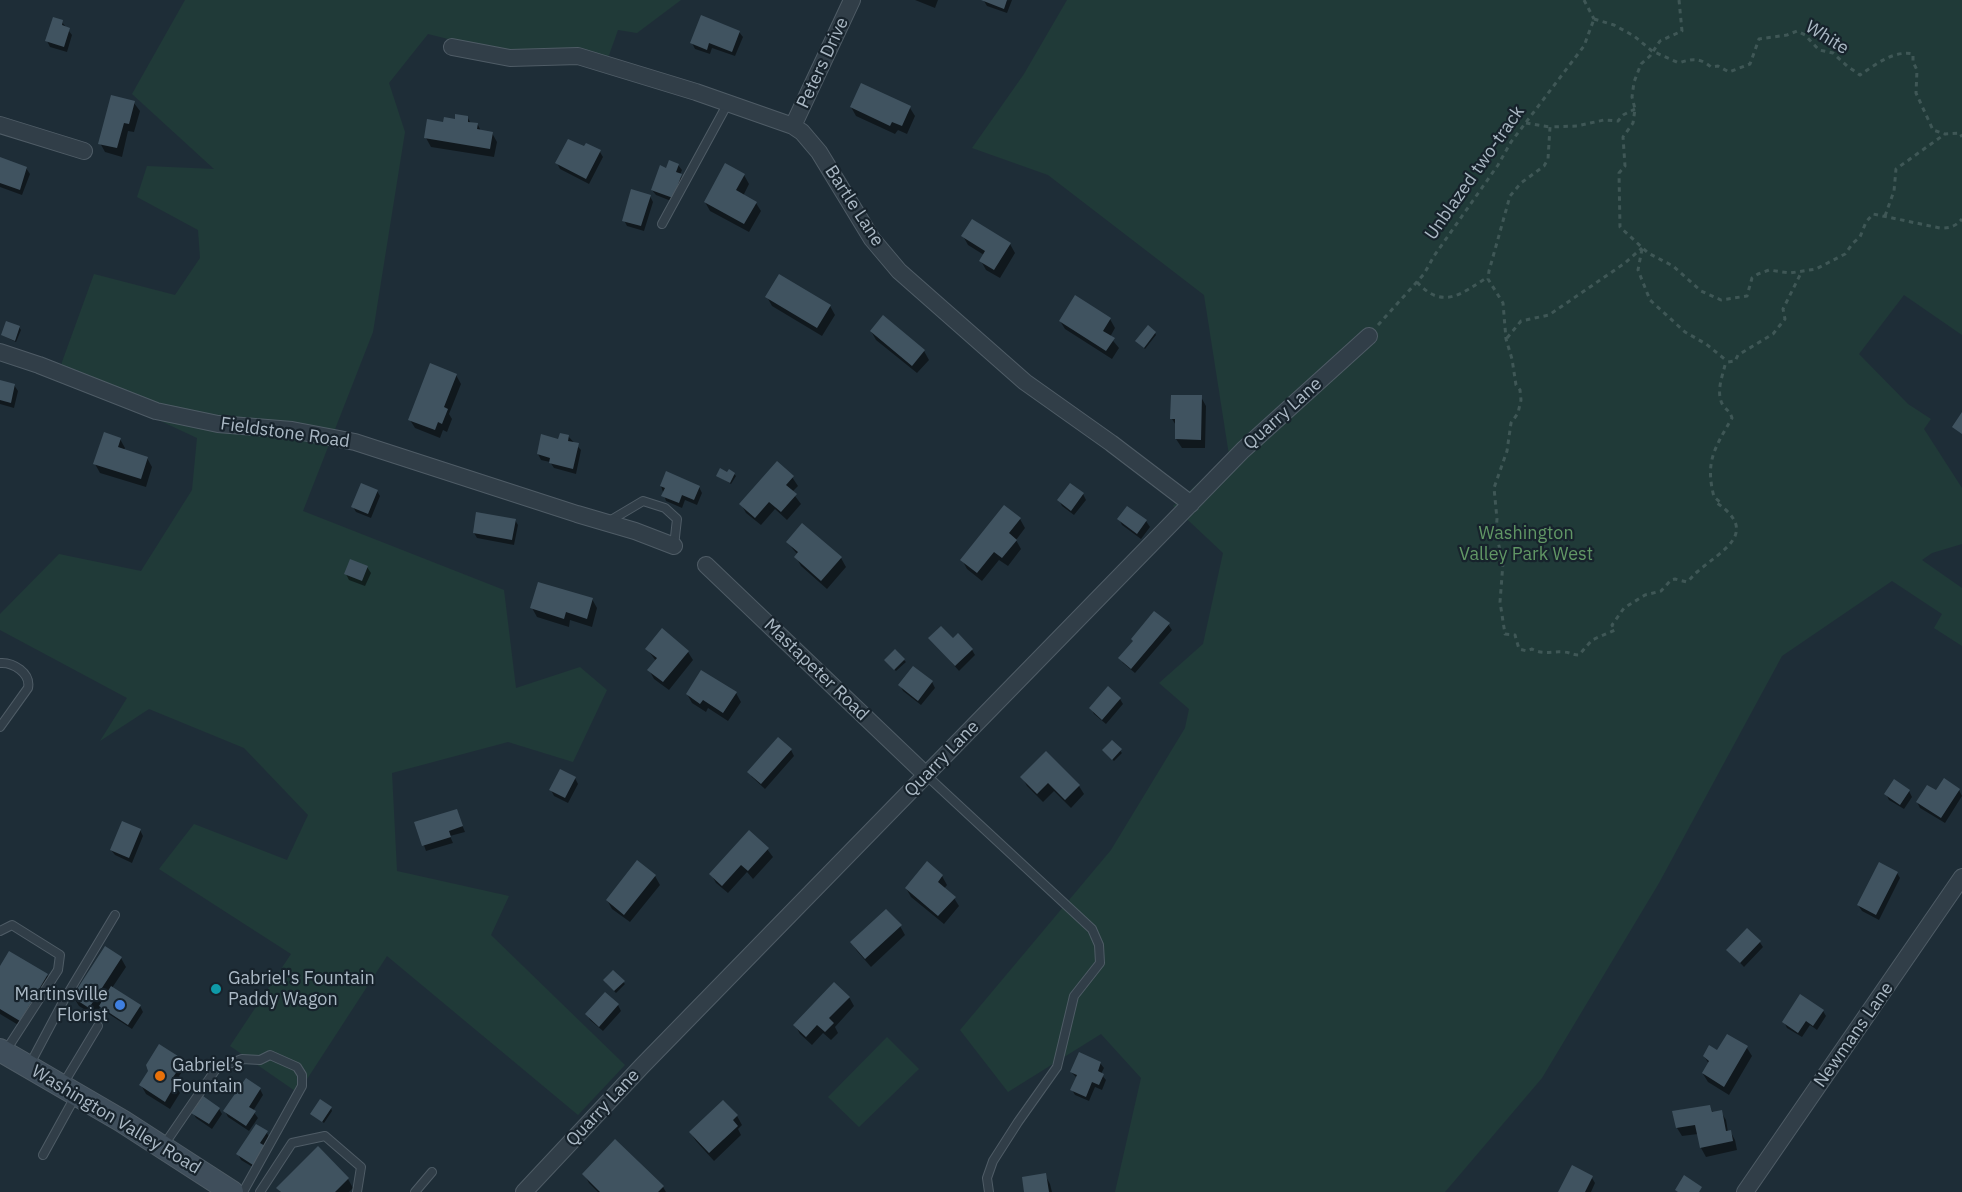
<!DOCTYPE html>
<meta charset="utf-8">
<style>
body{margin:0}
canvas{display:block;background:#1e2d37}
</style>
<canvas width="1962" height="1192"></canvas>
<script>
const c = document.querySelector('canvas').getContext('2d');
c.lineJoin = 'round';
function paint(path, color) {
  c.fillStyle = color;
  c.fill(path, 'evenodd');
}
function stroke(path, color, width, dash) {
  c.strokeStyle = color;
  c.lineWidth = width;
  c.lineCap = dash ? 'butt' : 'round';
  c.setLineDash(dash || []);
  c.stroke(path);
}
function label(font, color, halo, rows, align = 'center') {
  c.font = font + ' "IBM Plex Sans",sans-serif';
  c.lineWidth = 4.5;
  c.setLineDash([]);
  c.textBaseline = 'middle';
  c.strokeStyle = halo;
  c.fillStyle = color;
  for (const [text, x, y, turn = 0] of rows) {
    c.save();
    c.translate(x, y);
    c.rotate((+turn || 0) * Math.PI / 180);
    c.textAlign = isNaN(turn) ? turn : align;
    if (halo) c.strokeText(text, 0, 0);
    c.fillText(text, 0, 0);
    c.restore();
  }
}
paint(new Path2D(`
 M681,0L637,33L618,30L608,58C547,54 487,50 428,34L389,83L405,132L373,332L303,511L504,590L516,688L580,667L607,690L573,762L508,742L392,773L397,871L509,896L491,935L625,1065L578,1115L387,956L298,1093L230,1046L291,954L159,869L194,824L287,860L308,815L244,748L149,709L100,741L127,698L0,630V614L59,554L141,571L192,490L197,438L58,373L94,274L175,295L200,258L198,230L137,197L147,166L214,169L132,94L185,0Z
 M1067,0H1962V335L1904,295L1859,354L1908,404L1931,419L1924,429L1962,488V544L1932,553L1922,560L1962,588V646L1934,628L1942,614L1892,581L1782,656L1659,883L1542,1078L1445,1192H1115L1141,1078L1101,1034L1008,1092L960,1030L1111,850L1185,728L1189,709L1159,683L1203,644L1223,553L1173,506L1229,455L1204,295L1048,175L972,148L1024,74Z
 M887,1037L919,1069L859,1127L828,1097Z`), '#203a38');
paint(new Path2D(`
 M915,0H938L935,8Z
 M1012,0L1007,13L987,6L984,1Z
 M62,22L72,35L67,52L50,47L47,41Z
 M739,32L743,37L735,56L712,48L710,54L695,49L692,43Z
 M134,103L140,111L134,132L128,131L122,157L105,152L100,143Z
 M851,107L910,108L915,116L907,134L898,130L895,134L856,116Z
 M468,118L471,124L478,125L481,131L492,133L497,142L494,157L431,147L426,138L444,124Z
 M584,148L600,152L603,157L589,184L560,169L557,163Z
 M0,159L26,168L30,174L22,195L0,187Z
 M678,165L682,170L680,175L684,181L676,203L656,195L652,190L667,170Z
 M744,175L749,184L743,196L756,203L761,211L749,232L710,211L705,202Z
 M650,196L653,202L644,231L627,226L624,220Z
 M973,221L1010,244L1015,253L1000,278L986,270L981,261L984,255L968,245L963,236Z
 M767,297L830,306L835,315L822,336L772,306Z
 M1110,319L1115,328L1110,337L1119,348L1112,359L1065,329L1060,321Z
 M19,327L21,330L16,342L2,335Z
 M871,331L924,351L929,360L917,373L876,340Z
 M1155,333L1156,335L1145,349L1137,341Z
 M456,375L461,384L449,414L452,419L447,432L443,430L440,438L415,428L410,420Z
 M0,382L14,385L18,391L14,408L0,404Z
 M1201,397L1206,406L1205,448H1182L1176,439L1177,427L1172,419Z
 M568,436L581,450L576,474L554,468L550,462L541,460L538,454Z
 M120,439L125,448L124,450L147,458L152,467L146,487L100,473L95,464Z
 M728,474H734L736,476L731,484L718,476Z
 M792,477L798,486L792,492L801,504L787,520L775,509L761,525L746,513L741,504Z
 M661,486L699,487L702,493L697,505L685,500L682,508L666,501Z
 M377,491L380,496L371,518L356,512L353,507Z
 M1083,494L1086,500L1074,515L1062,506L1059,500Z
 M1004,507L1020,519L1025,528L1016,540L1021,549L1008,566L999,560L982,581L967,569L962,560Z
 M1127,508L1146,521L1150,527L1141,539L1122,525L1119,519Z
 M515,520L518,525L514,545L477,538L474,533Z
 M787,542L841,558L846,567L827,589L801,566L796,557L798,555Z
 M367,567L371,573L365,586L349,580L346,574Z
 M592,599L597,608L592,627L570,620L569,627L537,617L532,608Z
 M1168,624L1172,630L1135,673L1123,663L1120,658Z
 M930,638L953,640L972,650L975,655L959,671Z
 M647,649L688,652L693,660L669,690L654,679L649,670L656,661Z
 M895,651L906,662L896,671L887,662Z
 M702,672L736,693L741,702L728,721L708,708L706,712L692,703L687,694Z
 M932,682L935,688L921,705L903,691L900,685Z
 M1120,699L1123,704L1106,724L1094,714L1091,708Z
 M778,739L791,750L794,756L765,789L752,777L749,772Z
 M1112,742L1122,753L1114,761L1105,752Z
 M1022,777L1079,786L1084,794L1071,808L1054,791L1043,802L1027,786Z
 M575,778L578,784L568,803L554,796L551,790Z
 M1959,790L1962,796L1945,823L1920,808L1917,802L1936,792Z
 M1909,791L1912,797L1904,809L1889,800L1886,794Z
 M456,810L465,832L450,836L453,843L426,851L416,823Z
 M140,830L143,836L132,863L115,855L111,850Z
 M767,849L773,857L753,879L747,872L728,893L716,883L711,874Z
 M1897,873L1900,878L1879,920L1862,911L1858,905Z
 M655,876L660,885L630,922L612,909L607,900Z
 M942,876L947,885L944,889L954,898L959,906L944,924L911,897L906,888Z
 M900,926L905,935L871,967L857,951L852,943Z
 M1759,941L1763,947L1744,967L1728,950Z
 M10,953L47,975L52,984L25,1029L0,1014V969Z
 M121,958L126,967L112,988L140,1006L143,1012L132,1029L104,1011L101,1006L95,1016L79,1006L74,998Z
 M623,982L625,984L616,993L606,983Z
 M605,994L618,1005L621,1011L603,1031L590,1020L587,1014Z
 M849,997L854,1006L835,1027L838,1033L831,1040L823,1033L812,1045L800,1034L795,1025Z
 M1823,1011L1826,1016L1817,1030L1810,1025L1802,1037L1787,1028L1784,1022Z
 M1747,1048L1752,1056L1729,1095L1708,1082L1703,1074L1709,1064L1704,1056Z
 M180,1059L185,1068L179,1076L182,1080L177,1088L180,1093L170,1109L146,1094L141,1085Z
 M1100,1063L1104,1068L1101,1074L1106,1080L1102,1090L1095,1087L1089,1101L1075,1095L1072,1090L1077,1078L1071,1072Z
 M260,1089L263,1095L253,1111L258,1118L249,1131L228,1117L225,1111Z
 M1710,1106L1713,1113L1721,1112L1726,1120L1728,1132L1730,1131L1735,1140L1737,1150L1706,1157L1701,1148L1698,1134L1682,1136L1677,1128Z
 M331,1108L332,1111L324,1123L312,1114Z
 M219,1109L222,1114L212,1129L196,1118L193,1113Z
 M737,1116L742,1125L738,1129L741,1135L714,1161L696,1141L690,1132Z
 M266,1132L270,1138L256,1169L241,1160L238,1154Z
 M318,1148L348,1179L353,1188L349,1192H281L278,1188Z
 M584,1174L663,1187L666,1192H598L589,1183Z
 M1045,1175L1050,1184L1052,1192H1025Z
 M1592,1178L1595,1183L1591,1192H1560Z`), '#0007');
paint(new Path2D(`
 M981,0H1007L1004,9Z
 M701,15L740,31L732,52L709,43L707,50L690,43Z
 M53,17L63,20L62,25L70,28L64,47L45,41Z
 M861,83L911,106L902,126L892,122L890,126L850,107Z
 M111,95L135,101L129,124L124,123L117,148L98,144Z
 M455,114L468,116V122L478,123L477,129L493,132L490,149L424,138L427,119L443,122L444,117L455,119Z
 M568,139L584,146L586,143L601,150L586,179L555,163Z
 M0,157L27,167L20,190L0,183Z
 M669,160L679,164L676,172L682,174L673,198L651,190L660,165L666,168Z
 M725,163L745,174L736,190L757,202L744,224L704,202Z
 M631,189L651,195L641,226L622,221Z
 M972,219L1011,243L994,270L979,261L985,251L961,236Z
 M779,274L831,305L817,328L765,297Z
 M1075,295L1111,318L1103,331L1115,338L1106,351L1059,321Z
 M883,315L925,350L912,366L870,331Z
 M6,321L20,326L15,341L1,335Z
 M1148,325L1156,332L1144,348L1135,341Z
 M430,363L457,374L444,407L448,409L442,424L438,422L435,430L408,420Z
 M0,380L15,384L11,403L0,400Z
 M1171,395H1202L1201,440L1175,439V419H1170Z
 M1962,412V434L1952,427Z
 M104,432L121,438L118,447L148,457L141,479L93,464Z
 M560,433L569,435L568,441L579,443L573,469L549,463L550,458L537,454L541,434L558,439Z
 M777,461L794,476L786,485L797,494L781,512L769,502L755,518L739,504Z
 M720,468L727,472L729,469L735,473L730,483L716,476Z
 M666,471L700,486L694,500L682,495L679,503L661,496L665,488L660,486Z
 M361,483L378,490L368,514L351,507Z
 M1070,483L1084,493L1071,511L1057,500Z
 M1004,505L1021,518L1009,533L1017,540L1002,558L994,552L977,573L960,560Z
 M1127,506L1147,520L1137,534L1117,519Z
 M476,512L516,519L512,540L473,533Z
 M802,523L842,557L821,581L794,557L798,552L786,542Z
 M350,559L368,566L362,581L344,574Z
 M538,582L593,598L587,619L566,612L564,619L530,608Z
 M1154,611L1170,623L1131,669L1118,658L1133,641L1131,639Z
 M941,626L953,638L958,633L973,649L955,666L928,638Z
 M662,628L689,651L663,682L647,670L657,658L645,649Z
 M895,649L905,659L894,670L884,660Z
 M913,666L933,681L918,701L898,685Z
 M701,670L737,692L723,713L703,700L700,704L686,694Z
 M1108,686L1121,698L1102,720L1089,708Z
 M778,737L792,749L761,784L747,772Z
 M1112,740L1122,749L1112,760L1102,750Z
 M1046,751L1080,785L1065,800L1048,783L1037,794L1020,777Z
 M560,769L576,777L565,798L549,790Z
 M1944,778L1960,789L1941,818L1916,802L1927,785L1936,790Z
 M1894,779L1910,790L1900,805L1884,794Z
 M457,809L463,826L449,831L451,837L422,846L414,822Z
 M122,821L141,829L129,858L110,850Z
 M749,830L769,848L748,871L741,865L722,886L709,874Z
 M637,860L656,875L624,915L606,900Z
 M927,861L943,875L938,882L956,897L938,916L905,888Z
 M1879,862L1898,872L1876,915L1857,905Z
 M886,909L902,925L865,959L850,942Z
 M1747,928L1761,941L1740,963L1726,950Z
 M105,946L122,957L89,1008L72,997Z
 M9,951L48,974L20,1021L0,1009V966Z
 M613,970L625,981L614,991L603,980Z
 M834,982L850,997L829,1018L834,1023L825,1032L817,1025L806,1037L793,1025Z
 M111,986L141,1005L128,1025L99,1006Z
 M605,992L619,1004L599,1027L585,1014Z
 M1800,994L1824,1010L1813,1026L1806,1021L1798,1033L1782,1022Z
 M1727,1034L1748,1046L1724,1087L1702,1073L1709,1061L1703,1056L1709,1045L1717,1050Z
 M159,1044L181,1058L174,1068L178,1070L171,1080L176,1083L165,1102L139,1085L148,1071L146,1065Z
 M1079,1052L1101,1062L1098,1071L1104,1074L1099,1085L1092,1082L1086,1097L1070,1090L1077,1075L1070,1072Z
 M246,1078L261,1088L249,1107L256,1111L246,1126L223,1111Z
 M203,1096L220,1108L209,1124L191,1113Z
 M320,1099L332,1107L322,1122L310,1114Z
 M723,1100L738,1115L733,1120L738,1126L709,1153L689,1132Z
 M1710,1105L1712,1112L1722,1110L1726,1131L1731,1130L1733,1141L1700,1148L1695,1125L1676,1128L1672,1111Z
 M256,1124L268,1131L260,1143L265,1146L253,1165L236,1154Z
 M615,1139L664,1186L658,1192H600L582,1174Z
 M318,1146L349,1178L335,1192H281L276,1188Z
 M1572,1165L1593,1176L1585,1192H1558Z
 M1046,1173L1049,1192H1024L1022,1177Z
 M1684,1175L1702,1187L1699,1192H1678L1675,1190Z`), '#405360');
const lane = new Path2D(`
 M662,224L728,103
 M606,523L643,501L665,508L677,519L674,546
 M0,663C13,662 31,673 28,688L0,727
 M926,775L1092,929L1099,945L1100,963L1074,996L1057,1067L1018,1122L993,1161L987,1178L989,1192
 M0,931L12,925L60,955L58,970L5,1052
 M29,1066L64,1000L115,915
 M62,1086L98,1026
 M164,1145L216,1069L242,1059L260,1060L270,1055L297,1067L302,1075V1086L243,1192
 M43,1155L76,1095
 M260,1192L292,1143L325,1136L361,1167L357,1192
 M415,1192L432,1172`);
const street = new Path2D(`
 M452,47L510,58L578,56L696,92L793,126L802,132L819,152L872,239L899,271L1025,382L1111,443L1191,504
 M0,125L84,151
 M793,126L852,0
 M0,352L39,365L156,411L218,424L292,430L355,442L577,514L635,531L674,546
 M706,565L926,775
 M524,1192L642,1066L1243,450L1369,336
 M1745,1192L1962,877`);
const secondary = new Path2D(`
 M0,1050L122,1121L232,1192`);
stroke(lane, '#4f5c66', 10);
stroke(street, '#4f5c66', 18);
stroke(secondary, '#4f5c66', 24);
stroke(new Path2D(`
 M1584,0L1594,19
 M1679,0L1682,31L1660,41L1650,56L1641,64L1634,82L1632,97L1635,109L1633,123L1623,137L1625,166L1619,173L1620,227L1648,253L1673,266L1701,291L1721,300L1747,296L1752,278L1758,274L1769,270L1790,273L1816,269L1845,254L1853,243L1860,237L1866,222L1873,214L1940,228C1950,228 1955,227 1962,219
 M1594,19L1614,25L1634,36L1652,51L1679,63C1693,58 1700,58 1711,67L1718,66L1729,72L1750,64L1759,39L1787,35L1797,31L1805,35L1819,50L1833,53L1847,66L1860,75C1876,64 1894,50 1913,54V62L1917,70L1916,93L1933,130L1945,134L1960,133L1962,137
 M1635,109L1623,115L1618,121L1604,120L1577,126L1550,127L1548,159L1544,166L1521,183L1510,196L1489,271L1488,279L1503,303L1506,339L1512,359L1516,385L1520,390L1521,400L1518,413L1511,423L1507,451L1494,488L1497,519L1496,533L1503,563L1500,602L1505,634L1515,635L1519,649L1527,651L1532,649C1543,655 1551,651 1563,652C1569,652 1573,655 1579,655L1592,640L1615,630L1612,625L1624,608L1645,595L1661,591L1671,580L1675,579L1687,582C1691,579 1693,575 1697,572C1722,550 1760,533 1717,503L1720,502L1714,497C1705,462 1714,449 1732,418C1730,412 1728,411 1724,407C1715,394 1722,378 1725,365L1728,362L1735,361L1738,355L1773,334L1785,319L1783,309L1802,271
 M1526,123L1550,127
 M1885,216L1894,191L1896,169L1945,134
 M1642,249L1638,270L1650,300L1685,332L1706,344L1727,361
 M1417,282C1443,311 1462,293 1488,277
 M1378,325L1424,274L1434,256L1498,165L1511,142L1584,46L1594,19
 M1507,338L1521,321L1549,315L1625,263L1642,248`), '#3f5756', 3, [4.5, 4.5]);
stroke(lane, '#313e48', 8);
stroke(street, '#313e48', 16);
stroke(secondary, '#3f4e5b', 22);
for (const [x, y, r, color] of [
 [216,989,6,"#0f9aa8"],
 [120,1005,6,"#3f7fe0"],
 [160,1076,6,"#e8710a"]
]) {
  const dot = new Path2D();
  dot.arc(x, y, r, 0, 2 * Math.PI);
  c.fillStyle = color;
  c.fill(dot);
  stroke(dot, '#17232c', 2);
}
label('18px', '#abb9c5', '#17232c', [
 ["White",1827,38,32],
 ["Peters Drive",823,63,-65],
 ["Unblazed two-track",1475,173,-55],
 ["Bartle Lane",854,206,57],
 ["Quarry Lane",1283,414,-42],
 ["Fieldstone Road",285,433,8],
 ["Mastapeter Road",816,670,44],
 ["Quarry Lane",942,759,-46],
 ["Newmans Lane",1854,1035,-55],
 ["Quarry Lane",603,1108,-47],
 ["Washington Valley Road",116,1120,31]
]);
label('18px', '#619765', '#17232c', [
 ["Washington",1526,534],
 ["Valley Park West",1526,555]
]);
label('18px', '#abb9c5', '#17232c', [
 ["Gabriel's Fountain",228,979],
 ["Paddy Wagon",228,1000],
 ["Martinsville",108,995,"right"],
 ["Florist",108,1016,"right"],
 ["Gabriel’s",172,1066],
 ["Fountain",172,1087]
], 'left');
</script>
